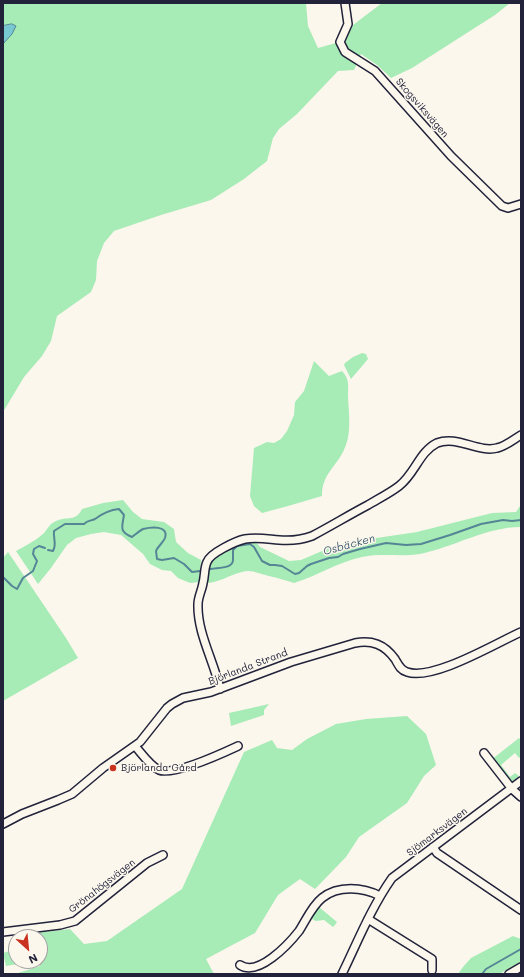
<!DOCTYPE html>
<meta charset="utf-8">
<style>
body{margin:0}
#map{position:relative;width:524px;height:977px;overflow:hidden;background:#fbf7ec;font-family:Mali,sans-serif}
canvas{display:block}
.frame{position:absolute;inset:0;border:4px solid #22223b;pointer-events:none}
.north{position:absolute;left:8px;top:929px;width:40px;height:40px;box-sizing:border-box;background:#fbf7ec;border:1px solid #a4a2a5;border-radius:50%;rotate:153deg;font-size:11px;font-weight:700;line-height:16px;text-align:center;color:#22223b}
.north::after{content:'';display:block;margin:auto;width:14px;height:18px;background:#c8321e;clip-path:polygon(50% 0,100% 100%,50% 72%,0 100%)}
</style>
<div id="map">
<canvas width="524" height="977"></canvas>
<div class="frame"></div>
<div class="north">N</div>
</div>
<script>
const c = document.querySelector('canvas').getContext('2d');
c.lineJoin = 'round';
function paint(path, color) {
  c.fillStyle = color;
  c.fill(path, 'evenodd');
}
function stroke(path, color, width, dash) {
  c.strokeStyle = color;
  c.lineWidth = width;
  c.lineCap = dash ? 'butt' : 'round';
  c.setLineDash(dash || []);
  c.stroke(path);
}
function label(font, color, halo, rows, align = 'center') {
  c.font = font + ' Mali,sans-serif';
  c.lineWidth = 3;
  c.setLineDash([]);
  c.textBaseline = 'middle';
  c.strokeStyle = halo;
  c.fillStyle = color;
  for (const [text, x, y, turn = 0] of rows) {
    c.save();
    c.translate(x, y);
    c.rotate((+turn || 0) * Math.PI / 180);
    c.textAlign = isNaN(turn) ? turn : align;
    if (halo) c.strokeText(text, 0, 0);
    c.fillText(text, 0, 0);
    c.restore();
  }
}
paint(new Path2D(`
 M3,3H306L308,26L318,48L343,41L353,25L382,3H510L495,15L412,68L391,78L377,65L361,54L354,70L338,71L297,114L279,129L273,138L267,161L244,179L211,200L161,215L114,231L104,243L97,261L96,280L91,292L57,316L51,341L42,356L24,377L3,412V44L12,34V24L3,26Z
 M362,353L366,354L368,359L351,379L344,365L345,363L353,357Z
 M314,361L329,376L342,371C350,379 348,387 348,397C349,416 352,435 343,452C334,469 322,475 322,496L288,506L262,513L254,506L250,496L254,448L267,442L274,443L281,439L287,431L294,415L295,402L304,391Z
 M123,500L133,512L142,519L164,522L174,529L176,542L188,553L201,560L199,582L190,583L178,578L171,571L162,570L150,564L143,554L121,535L104,532L91,534L76,538L67,545L51,568L38,584L16,551C25,546 35,541 43,534C48,529 49,524 56,521C67,516 76,522 82,509L103,503Z
 M521,503V527C486,527 454,547 420,554C402,557 381,553 362,557C338,562 317,576 294,583C285,580 278,578 269,576C259,574 252,569 242,572C229,575 219,583 205,583L208,563C223,552 237,543 255,541L260,547L289,561L301,560L336,545L363,540L417,532L492,513L516,512L520,506Z
 M8,552L66,638L78,658L3,701V558Z
 M269,704L264,710V715L231,726L229,713Z
 M407,716L426,734L436,765L424,776L407,803L359,837L346,857L315,889L300,879L278,895L255,933L206,959L214,974H15L40,966V937H35L36,933L70,929L84,944L107,941L182,889L244,752L272,740L277,748L292,750L307,739L336,724L366,719Z
 M519,738L521,740V756L519,758L515,753L501,765L510,777L515,773L519,776L513,781L507,780L491,760Z
 M319,907L337,922L335,925L333,927L324,920L316,921L312,919V917Z
 M513,936L521,939V962L499,974H458L463,967L471,958Z
 M16,949V961H36L6,966L3,953Z`), '#a7ebb6');
const water = new Path2D(`
 M12,24L16,26L12,34L3,44V26Z`);
paint(water, '#77c8d1');
stroke(water, '#558695', 1);
stroke(new Path2D(`
 M48,550L53,551C57,544 53,538 54,531L65,524H84C88,520 91,521 95,519C103,513 109,510 119,509L124,515C122,527 119,532 132,537C136,534 139,531 143,529C151,527 169,525 165,538C163,543 158,546 156,551L157,559L162,560L174,558L184,564L192,572L200,571
 M207,570C214,567 233,570 233,560C233,556 233,553 233,550L237,546L250,544L254,547L262,561L270,565H275L282,566L295,574L299,573L307,566L311,564L329,558L338,557L343,554L360,549L386,543L406,545L421,544L450,535L481,524L503,520L512,521L521,520
 M3,577L12,586L17,589L23,578L33,571L37,561L33,554L34,549L39,546L45,548
 M482,974L486,969L521,949`), '#558695', 2);
const minor = new Path2D(`
 M345,3L348,24L340,42L345,52L375,71L451,156L502,206L508,208L521,204
 M220,689C214,661 197,633 198,604C198,597 202,590 203,583C205,576 204,568 207,562C210,553 236,541 245,539C257,537 267,539 279,540C290,541 301,540 312,536C331,526 349,515 368,505C378,499 390,493 399,486C415,474 419,452 437,443C457,435 478,453 497,448C506,446 514,439 521,435
 M135,746C142,754 150,766 159,770C174,776 223,753 238,746
 M484,753L512,789L521,797
 M3,824L22,814L58,800L72,794L103,768L140,742L167,708L172,704L183,698L211,692L291,662L355,643C372,640 384,644 395,659C398,664 400,670 407,672C433,681 496,643 521,632
 M433,847L437,853L521,910
 M368,919L432,959V970
 M3,932L60,925L75,921L147,863L163,855
 M240,965C258,977 288,945 299,931C306,920 312,906 322,898C338,885 363,887 380,896
 M342,974C358,941 371,908 392,878L521,781
 M509,974L521,967`);
stroke(minor, '#22223b', 10);
stroke(minor, '#fbf7ec', 7);
for (const [x, y, r, color] of [
 [113,768,4,"#c8321e"]
]) {
  const dot = new Path2D();
  dot.arc(x, y, r, 0, 2 * Math.PI);
  c.fillStyle = color;
  c.fill(dot);
  stroke(dot, '#fbf7ec', 1.5);
}
label('10px', '#22223b', '#fbf7ec', [
 ["Skogsviksvägen",422,108,49],
 ["Björlanda Strand",248,667,-21],
 ["Sjömarksvägen",437,832,-37],
 ["Grönahögsvägen",102,886,-38]
]);
label('10px', '#22223b', '#fbf7ec', [
 ["Björlanda Gård",121,768]
], 'left');
label('italic 11px', '#405c70', '#fbf7ec', [
 ["Osbäcken",349,545,-15]
]);
</script>
